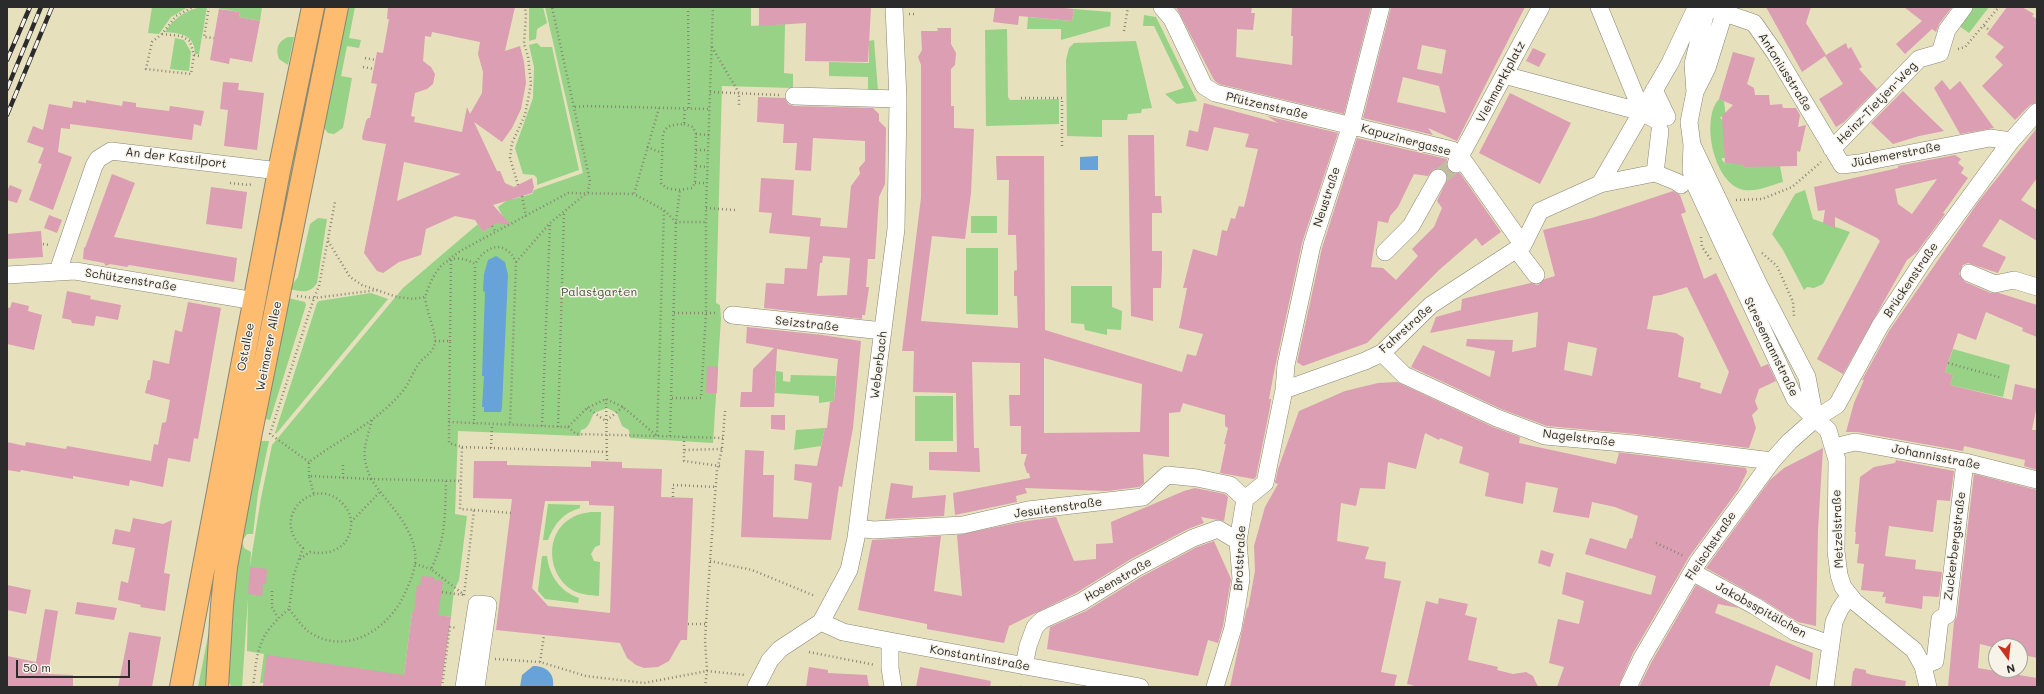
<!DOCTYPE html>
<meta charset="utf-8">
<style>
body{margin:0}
#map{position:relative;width:2044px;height:694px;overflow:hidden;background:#e6e0bd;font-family:Mali,sans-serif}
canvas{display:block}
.frame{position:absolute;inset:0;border:8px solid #2b2b2b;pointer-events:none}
.north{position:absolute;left:1988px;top:638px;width:40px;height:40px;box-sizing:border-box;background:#f7f3e8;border:1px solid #a5a39c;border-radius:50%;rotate:165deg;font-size:11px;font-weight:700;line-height:16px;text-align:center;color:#2b2b2b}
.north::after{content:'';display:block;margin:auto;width:14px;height:18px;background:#c8321e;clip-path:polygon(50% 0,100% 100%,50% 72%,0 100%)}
.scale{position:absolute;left:16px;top:660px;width:114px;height:18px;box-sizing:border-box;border:2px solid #2b2b2b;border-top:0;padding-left:5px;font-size:12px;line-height:14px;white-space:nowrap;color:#2b2b2b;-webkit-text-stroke:3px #f7f3e8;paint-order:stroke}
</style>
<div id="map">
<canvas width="2044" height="694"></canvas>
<div class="frame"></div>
<div class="north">N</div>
<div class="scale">50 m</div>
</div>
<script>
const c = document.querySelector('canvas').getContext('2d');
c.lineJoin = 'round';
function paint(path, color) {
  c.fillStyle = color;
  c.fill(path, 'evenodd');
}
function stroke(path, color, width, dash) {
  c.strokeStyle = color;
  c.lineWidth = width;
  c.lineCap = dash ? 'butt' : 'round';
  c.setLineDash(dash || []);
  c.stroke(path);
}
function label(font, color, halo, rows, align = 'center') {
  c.font = font + ' Mali,sans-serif';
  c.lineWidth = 3;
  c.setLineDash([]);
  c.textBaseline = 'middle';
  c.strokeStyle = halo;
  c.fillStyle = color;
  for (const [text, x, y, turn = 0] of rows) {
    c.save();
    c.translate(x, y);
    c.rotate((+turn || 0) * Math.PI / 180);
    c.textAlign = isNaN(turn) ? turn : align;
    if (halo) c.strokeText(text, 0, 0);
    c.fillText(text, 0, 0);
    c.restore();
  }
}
paint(new Path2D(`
 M152,7H188L171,17L159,34L148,33Z
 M207,7L199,54H195C195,35 181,33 165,32C174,18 189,7 207,7Z
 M211,7H262L260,21L239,17L240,12Z
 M321,7H328L293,184L286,183Z
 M346,7H355L349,38L361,40L359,48L347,46L341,76L352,78L343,128L334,134L328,133L324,128Z
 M529,7H543L547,23L537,29L536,39L529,41Z
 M545,7H751V26L785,24L784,73L793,74V88L722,86L716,303L720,305L721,318L713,443L630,438L629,430L622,426L617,413L607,408L594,413C590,420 589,429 581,430L580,436L458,431L455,514L467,516L459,580L454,590L451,617L412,612L404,675L260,683L264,654L247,651L248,598L242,687H232L228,682L230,592L258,441H269L258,493L253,534H247L242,541L244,548L251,552L250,566L261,498L272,445L403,288L478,224L483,232L503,217L498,207L510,198L513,199L532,194L534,190L583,173Z
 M1967,7H1989L1969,33L1955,23Z
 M1074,9L1111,12L1110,26L1061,40V29H1027L1028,17L1072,21Z
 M1144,15L1156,17L1197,101L1177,104L1165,94L1184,88L1154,26H1143Z
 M1007,29L1008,97L1010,100L1059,99V124L986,126L985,30Z
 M288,37H294L288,65L279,59C275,49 278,41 288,37Z
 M175,38L184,40L191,52L189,71L170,69Z
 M874,40L878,91H868V77L829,76V62L869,63V41Z
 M1136,41L1152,108L1142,109L1141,113L1128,114L1127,120H1102V137L1067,136L1066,60L1069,48L1074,43Z
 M537,43L541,47H552L579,170L537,185V178L534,175L523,174L515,148L533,98L534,67L529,45Z
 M1719,99L1724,101L1726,118L1722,116L1720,118L1723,120L1725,158H1722V160L1725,163L1780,166L1783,182C1771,185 1757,192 1744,190C1714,185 1700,119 1719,99Z
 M1805,190L1813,219L1850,232L1823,284L1814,288L1807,287L1804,290L1783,250L1772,234L1795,194Z
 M971,216H997V233H971Z
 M318,218L327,219L317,283C309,295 301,291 289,289L298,277L310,224Z
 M966,248H998V315L966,314Z
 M1071,286H1112V307L1122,311L1121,330L1107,329V335L1085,330L1084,324L1071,323Z
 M371,293L388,299L276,434L275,433L317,303L319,301Z
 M288,298L305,302L306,305L270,420L262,418Z
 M1953,349L2010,365L2003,397L1950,385L1953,375L1945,372Z
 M776,371L783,372V381L790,382L791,375L836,376L834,401L819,403V396L775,393Z
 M915,396H953V441H915Z
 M825,428L821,446L794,450L796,430Z
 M548,504L580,505V508C563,513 554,524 548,540H543Z
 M591,512H601L600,545L595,547L591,554L594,561L600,562L599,596C591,595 582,595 574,591C547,577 543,532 573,517C578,514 585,513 591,512Z
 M542,556H547C549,576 561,592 579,598L578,603L545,599L538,591Z
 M215,563L208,687H198L210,626Z`), '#97d286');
paint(new Path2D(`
 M1098,156V170H1080V157Z
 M496,256L505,262L508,275L502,407L501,412H484V407H482L484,376H482L485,292L483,291L484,274L488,260Z
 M533,666C546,666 555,673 553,687H520L522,675Z`), '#67a3d8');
paint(new Path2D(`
 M388,7H515L505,51L520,46L524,62L526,83L521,109L512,128L502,142L474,122L497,171H500L505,183L514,187L532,178L534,187L532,193L493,205L511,225L496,223L483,232L475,220L455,216L426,229L421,255L399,262L383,273L377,271L364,253L386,144L363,140L362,137L366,121L368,118H370L377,84L371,83L377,52L383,53L389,19H387ZM432,32L480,42L478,54L483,72L482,93L470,114L467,107L462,132L414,122L415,117L411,116L415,93L427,89L433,84L435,74L431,67L423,61L425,36L431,37ZM404,162L461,174L397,201Z
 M759,7H871L868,62L805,61L806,23L759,26Z
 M995,7H1054L1074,9L1072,21L1019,16L1018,25L993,22Z
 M1176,7H1252L1251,13H1255L1253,30L1237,29L1236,57L1292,65L1293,36H1291L1292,7H1371L1344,114L1219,84L1214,80Z
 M1391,7H1525L1457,141L1428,128L1433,135L1363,118ZM1422,45L1446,50L1442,74L1417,69ZM1403,77L1439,86L1446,113L1397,102Z
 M1766,7H1811L1806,23L1826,55L1846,43L1848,49L1851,47L1862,67L1859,69L1877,89L1844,122L1836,127L1819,99L1843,84L1825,56L1802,72Z
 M1904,7H1952L1939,24L1936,32L1932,29L1905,54L1896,44L1922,21Z
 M2007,7H2022L2034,14L2032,16L2037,19V102L2030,105L2015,120L1982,86L2003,65L1995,57L2004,47L1987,34Z
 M219,9L240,12L239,17L260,21L252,62L230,58L229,64L210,60Z
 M937,28H951V44L956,53L955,65L951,69V106H954V128L974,129L971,193L965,239L932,236L921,321L1018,328L1017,296H1014V271L1017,270L1016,235H1008L1009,180H997L996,156H1044L1045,330L1182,372L1187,354L1196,356L1203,334L1179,328L1187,288H1183L1193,249L1217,256L1222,230L1227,231L1231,218L1235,219L1239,206L1244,207L1258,149L1245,147L1249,134L1214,127L1208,151L1186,146L1189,130L1198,132L1204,103L1278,123L1267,116L1338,133L1302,243L1274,372L1269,399H1271L1270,407L1256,477L1254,479L1220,473L1226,444H1224L1228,428L1225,426V415L1183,403L1180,412L1169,413V457L1143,454L1144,483L1139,487L1107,491L1025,488L1027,493L1016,496L1017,502L955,515L953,493L1030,478L1029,473H1027L1024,464L1027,454H1021V426H1010L1009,395H1020V363L972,362L974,448H979L980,472L929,470V452H957L956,393L913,392L914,351H902L921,198V65L918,57L922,50L921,31H938ZM1044,358L1142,384L1140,432L1044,433Z
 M1533,48L1546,54L1539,67L1526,61Z
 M1733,52L1755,58L1747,84L1754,88L1755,95H1769L1770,105L1782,104L1783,108H1796L1800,115L1798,127L1806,125L1800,152L1797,151V166L1744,167V165L1725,163L1722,116L1733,105L1719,99Z
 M1942,80L1950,90L1960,81L1994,128L1960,134L1934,88Z
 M223,82L239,83L238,90L264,93L257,150L224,146L228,110L220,109Z
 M1903,91L1915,103L1944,131L1919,136L1893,144L1871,123Z
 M1510,93L1571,123L1540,184L1479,153Z
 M758,97L785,98L788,104L794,106L873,108L879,114V121L886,128L885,184L879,197L875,259H868L866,287H869L865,315H862V319L764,308L766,283L784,284L785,268L807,269L810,237L769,233L772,213L759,212L761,178L794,180L792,215L821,218L820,226L847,228L851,186L860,174L859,168L865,161V141L813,138L811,171L795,170L797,143H783L784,124L757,122ZM823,256L850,258L847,295L817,296L820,263H822Z
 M86,100L122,106L123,101L136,103V107L169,111L170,106L204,111L201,126L194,124L192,140L70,124V129L61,128L58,152L72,157L53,210L29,200L42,164L38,163L44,148L27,142L33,126L43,130L49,104L72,108L73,101L86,103Z
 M2037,128V178L2021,200L2037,210V241L2000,219L1982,246L2006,257L1998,273L1968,263L1963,265L1959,274L1965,282L1991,293H1999L2037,305V337L2022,331L2023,328L1986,312L1976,340L1958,333L1945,372L1953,375L1950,385L2012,400L2015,384L2037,389V405L2032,430H2037V470L2024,466L2025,460L1964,446L1963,451L1857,432H1846L1854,403L1864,380H1862L1889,331L1979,201Z
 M1128,135H1154L1155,196H1161L1162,213H1152V251H1162V268L1161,288H1153V321L1131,316Z
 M1357,138L1447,159L1446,165L1448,170L1452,173H1460L1501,232L1482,246L1476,238L1439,270L1367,343L1303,366L1297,362L1322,248ZM1438,168L1443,170L1448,178L1437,201L1442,208L1434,227L1412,249L1418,256L1396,280L1383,268L1371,267L1378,221L1388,223L1390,216L1398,207L1414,174L1428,176L1433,170Z
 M1955,155L1961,159L1958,163L1964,168L1961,173L1968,178L1943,213L1945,214L1917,252L1907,260L1843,374L1817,359L1880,241L1877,238L1835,217V228L1823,223L1825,210L1818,211L1814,187L1898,168V166L1903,165ZM1937,179L1912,214L1898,204L1895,189Z
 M112,174L135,183L114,237L237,258L234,282L129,265L127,267L110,264L106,266L104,263L83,259L84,247L85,248Z
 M10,185L22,190L17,203L7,200V191Z
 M211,187L247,192L242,229L206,224Z
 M1673,191L1680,195L1686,212L1681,214L1704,279L1716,273L1761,367L1768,364L1776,381L1759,389L1755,401L1758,409L1752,415L1756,428L1749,448L1635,434L1547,426L1501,409L1411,367L1423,345L1490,377L1495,351L1466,346L1467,339L1513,340L1512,352L1536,347L1538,312L1430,333L1436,317L1461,310L1462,299L1531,283L1538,285L1545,279L1555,276L1543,230L1592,218ZM1687,287L1729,372L1721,394L1700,388L1701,383L1678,377L1684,338L1676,333L1647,329L1653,296L1661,295ZM1568,342L1597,348L1592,376L1564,370Z
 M49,215L62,220L57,233L44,228Z
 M41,231L43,257L7,259V234Z
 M67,291L91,296L90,299L121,305L118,320L96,316L94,326L72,323L71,320L62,318Z
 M12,302L29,306L28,311L42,315L34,350L7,344V307L10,308Z
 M188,302L221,308L198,439L194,438L190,462L168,458L163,487L130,480L129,486L73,476V479L21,470L20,472L7,470V442L25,446L26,442L66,449L67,446L151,461L154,444L158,445L162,423L166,422L170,400L145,393L148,380H150L153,360L169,364L175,330L182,332Z
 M747,327L822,335L861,341L853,428L842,487L839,486L831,540L741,537L745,450L764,451L763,475H774L773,517L808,519L812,483L794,480L795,464L817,466L825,428H827L830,402L834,401L838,359L777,349L774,407H740L741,392H752L753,369L774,348L746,343Z
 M707,366L718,367L717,393H706Z
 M1397,382L1493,427L1520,437L1519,443L1616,464L1619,453L1616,452L1746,468L1747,472L1738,490L1689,557L1633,653L1618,687H1557L1564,667L1549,663L1558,619L1579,624L1584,601L1562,594L1566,572L1651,595L1656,576L1585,554L1590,538L1626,549L1630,538L1632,539L1638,516L1615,507L1592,502L1589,518L1553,512L1558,488L1526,482L1523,504L1485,496L1489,473L1459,463L1463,447L1440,438L1439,440L1425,433L1416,469L1388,462L1385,489L1360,488L1356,506L1341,503L1337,541L1369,547L1365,559L1386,562L1384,578L1401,581L1381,672L1397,675L1394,687H1230L1247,607L1248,609L1255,571L1254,546L1265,507L1278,484L1275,483L1278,469L1299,411L1345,391L1378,383Z
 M771,415H785V430L771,429Z
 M1823,448L1818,530L1816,626L1798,622L1760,598L1706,568L1770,480L1784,468Z
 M1896,460L1954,471L1950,501L1937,500L1933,532L1889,526L1885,556L1916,560L1915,569L1942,572L1939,597L1923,596L1922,609L1885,603L1886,597H1882L1884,592L1861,590L1864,564L1857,563L1859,544H1855L1856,532H1855L1860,477L1874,467L1895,463Z
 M474,461H507V465L591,467V461L622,462V468L662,469L661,497L693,498L687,640H681L669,661L658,667L644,668L636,665L627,658L620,643L496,630L512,499L473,498ZM545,501H589V505L614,506L610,613L548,606L532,588Z
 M1974,474L2037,490V658L2020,654V646H1996V648L1980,644L1978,668L2037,678V687H1948L1954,622L1957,616Z
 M891,483L913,486L912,498L946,495L944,516L885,519Z
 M1195,488L1225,494L1228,497L1224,521L1201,517L1204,523L1188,529L1131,559L1076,593L1009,626L1004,643L927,629V624L858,610L872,540L941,536L934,591L962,596L957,535L1021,522L1056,517L1074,561L1096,559V544L1113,543L1111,522L1184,491Z
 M133,518L163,524L172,520L164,573L170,574L165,611L140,607L141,605L118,600L121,581L128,583L135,548L112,544L115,529L130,532Z
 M1214,541L1231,579L1223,626L1218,643L1208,640L1198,676L1047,649L1050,627L1086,611L1141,577L1197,547Z
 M1541,550L1554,554L1550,567L1538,563Z
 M250,567L267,569L266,584H263L262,596L248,594Z
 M422,576L434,577V580L443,581L438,615L451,617L441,687L263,686L267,655L404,675L412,612H414L417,585L420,586Z
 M7,585L31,590L26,614L7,610Z
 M1696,585L1739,608L1718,604L1715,613L1813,653L1810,680L1776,665L1769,687H1639L1651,663Z
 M1439,598L1468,604L1465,615L1477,618L1468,660L1498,667L1497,670L1513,674L1526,672L1533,676L1538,687H1419L1407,684L1426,601L1438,604Z
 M77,602L117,608L114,620L75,614Z
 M45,609L58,611L48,674L73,675V687H7V656L36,662Z
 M129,632L161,637L152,687H118Z
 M809,667L828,670V673L867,675L869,687H806Z
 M920,667L991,681L990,687H916Z
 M1855,668L1866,670V673L1872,675L1906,681L1905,687H1851L1853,671H1854Z`), '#db9eb2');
stroke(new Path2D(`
 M1438,178L1456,164`), '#c1bca0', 17, [17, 8]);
const minor = new Path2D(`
 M1162,7L1172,19L1204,86L1215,93L1452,150L1460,156L1523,245
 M1599,7L1642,112
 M1707,7L1693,64L1695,92L1689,122L1692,145L1759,285L1807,377L1815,419
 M1707,7L1754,23L1775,53L1842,165L1859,163L1990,138L2011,141
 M1504,75L1642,112L1656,120
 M1654,90L1667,117
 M1695,92L1707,68L1726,7
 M794,96L898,99
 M1692,145L1691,170L1693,180L1795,399L1815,419L1828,430L1837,460L1836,551L1839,575L1843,587L1855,602L1914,650L1923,666L1928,687
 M1832,149L1919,59L1940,53L1947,30L1964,7
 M1456,164L1541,7
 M1655,173L1660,131
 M1600,184L1670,63L1695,10
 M1517,250L1536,275
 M1385,252L1411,226L1438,178
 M58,271L94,166L98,159L111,151L279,171
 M1969,273L1995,284L2014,280L2037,287
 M7,275L75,271L255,301
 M732,315L883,331
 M1382,353L1404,375L1497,418L1545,436L1634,444L1772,461
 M1284,390L1365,361L1382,353L1431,305L1523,245L1540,211L1600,184L1655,173L1677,182L1681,185
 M1834,447L1855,442L1965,462L2037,480
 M858,528L873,530L963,525L1028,510L1143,497L1167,475L1197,478L1230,485L1245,499
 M1692,572L1755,606L1795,632L1830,644
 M821,622L843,632L890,641L1140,687
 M890,641V668L893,687
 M1024,666L1028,646L1035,627L1042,620L1081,602L1136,568L1193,538L1218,529L1238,541
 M1923,666L1935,661L1940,619L1947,615L1965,462
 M464,687L477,604L488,605L476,687
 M756,687L770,660L780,649L821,622L849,570L856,538L896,229L898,99L894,7
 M1215,687L1233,628L1237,604L1241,579L1238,541L1245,499L1265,483L1284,390L1286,365L1312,245L1351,125L1381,7
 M1628,687L1642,658L1698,562L1772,461L1789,442L1815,419L1837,405L1880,326L1925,258L2011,141L2037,112
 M1825,687L1834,622L1840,609L1849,596`);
const major = new Path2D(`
 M181,687L279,171L313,7
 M217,687L222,605L226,567L251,432L337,7`);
stroke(minor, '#888674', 18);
stroke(major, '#888674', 24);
stroke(new Path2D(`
 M209,7L204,37L214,38
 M688,7L689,108
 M909,14H915
 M1984,26L1989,30
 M1124,31L1128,7
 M162,34L181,36L190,41L194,55L191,74L146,69L152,42L162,34L176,16L193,7
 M712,47L739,93V105
 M1958,49L1965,47L1999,7
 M194,55L199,56
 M365,58L376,60
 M363,67L374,69
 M710,92L779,95
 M1021,98H1062V146
 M575,107L586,106L710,109
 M659,108L634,194L664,210L676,222H706
 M684,124L693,127L696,134L695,183L692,188C682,190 668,192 661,183L663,134C667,124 674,125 684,124L685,109
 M696,134L709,135
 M647,147L662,153
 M696,150H708
 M696,166L708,167
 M230,183L249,185L252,184
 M695,183H707
 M518,185L510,158L512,143L525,115L531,84L528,56L524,44L526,15L525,7
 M522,196L526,217
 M1736,200L1762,199L1792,187L1821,162
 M706,208L735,210
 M492,226L496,232
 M1701,237L1702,247L1712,261
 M328,241L350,277L362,285L397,297L414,299L425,297C433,273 446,247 475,264C486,245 505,239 516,262L510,425
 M43,244L50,245
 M1762,253L1777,266L1793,302L1794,316
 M449,259L462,250L568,193L634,194
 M516,262L550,223L588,192L590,181L552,7
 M297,296L314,298L378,290
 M674,313H718
 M435,341H450L449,422
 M450,341L451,260
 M1948,363L2002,378
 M672,398H701L706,313V208L713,7
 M606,399L607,462
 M587,408L606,421L623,407
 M372,420C365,446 360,454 371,479L461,481
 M474,424L475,264
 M542,426L550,224
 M558,427L564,212
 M568,427L576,434L657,436L664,210
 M670,436L676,222L680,189
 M462,447L607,452
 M491,448L492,425
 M684,450V437
 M309,462L270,434L314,298L319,286L335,202
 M720,466L684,461V450L722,449
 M309,476V462C340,439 377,422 402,392C410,383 413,370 421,361C427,355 434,351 435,342C436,333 426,310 425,297
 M343,478V464
 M446,481C445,514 446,539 431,569L463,594
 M673,497V485L717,487
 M474,510L511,513
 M351,522L380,492
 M1656,543L1684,556
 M300,559L310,552C329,556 349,548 351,527C352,519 349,510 343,504C316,473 268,517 303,548L294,574L289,609C295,616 301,626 309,632C347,657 389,629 405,593C411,580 417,566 415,552C411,523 386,502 371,479L309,476L314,495
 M710,561L752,570L815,596
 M415,564L431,569
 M272,591V607L278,618
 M442,592L463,595
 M464,595L474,510L460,509L462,447L449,443V422L568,427L587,408L606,399L623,407L657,436L723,438
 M688,624H707
 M809,652L875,665
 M495,659L540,662L586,676L644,683L707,671L705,640L710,561L717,470L722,449L725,411
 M540,662L544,635
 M253,687C258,648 257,636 289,609
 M442,687L450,627L457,628
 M705,687L707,671L745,675
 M1021,687L1023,684`), '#888674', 2.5, [1, 3]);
stroke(minor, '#fff', 17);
stroke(major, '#fdbc6f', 22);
const rail = new Path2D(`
 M7,60L30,7
 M7,89L41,7
 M7,115L52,7`);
stroke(rail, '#2b2b2b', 4.5);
stroke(rail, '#f7f3e8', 3, [9]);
label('12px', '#2b2b2b', '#f7f3e8', [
 ["Antoniusstraße",1785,72,58],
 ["Viehmarktplatz",1501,82,-62],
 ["Heinz-Tietjen-Weg",1877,103,-46],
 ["Pfützenstraße",1267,106,13],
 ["Kapuzinergasse",1406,140,15],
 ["Jüdemerstraße",1896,155,-11],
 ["An der Kastilport",176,158,7],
 ["Neustraße",1327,197,-72],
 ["Schützenstraße",131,280,9],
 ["Brückenstraße",1911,280,-56],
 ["Seizstraße",807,324,6],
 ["Fahrstraße",1406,329,-42],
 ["Weimarer Allee",269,346,-79],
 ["Ostallee",246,347,-79],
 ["Stresemannstraße",1771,347,64],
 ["Weberbach",879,365,-83],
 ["Nagelstraße",1579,438,7],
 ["Johannisstraße",1936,457,11],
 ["Jesuitenstraße",1058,508,-8],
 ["Metzelstraße",1838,529,-92],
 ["Fleischstraße",1711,546,-56],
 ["Zuckerbergstraße",1955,546,-83],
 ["Brotstraße",1240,558,-87],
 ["Hosenstraße",1118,580,-30],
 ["Jakobsspitälchen",1761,610,29],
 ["Konstantinstraße",980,658,10]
]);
label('12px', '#465542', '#f7f3e8', [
 ["Palastgarten",599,292]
]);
</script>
